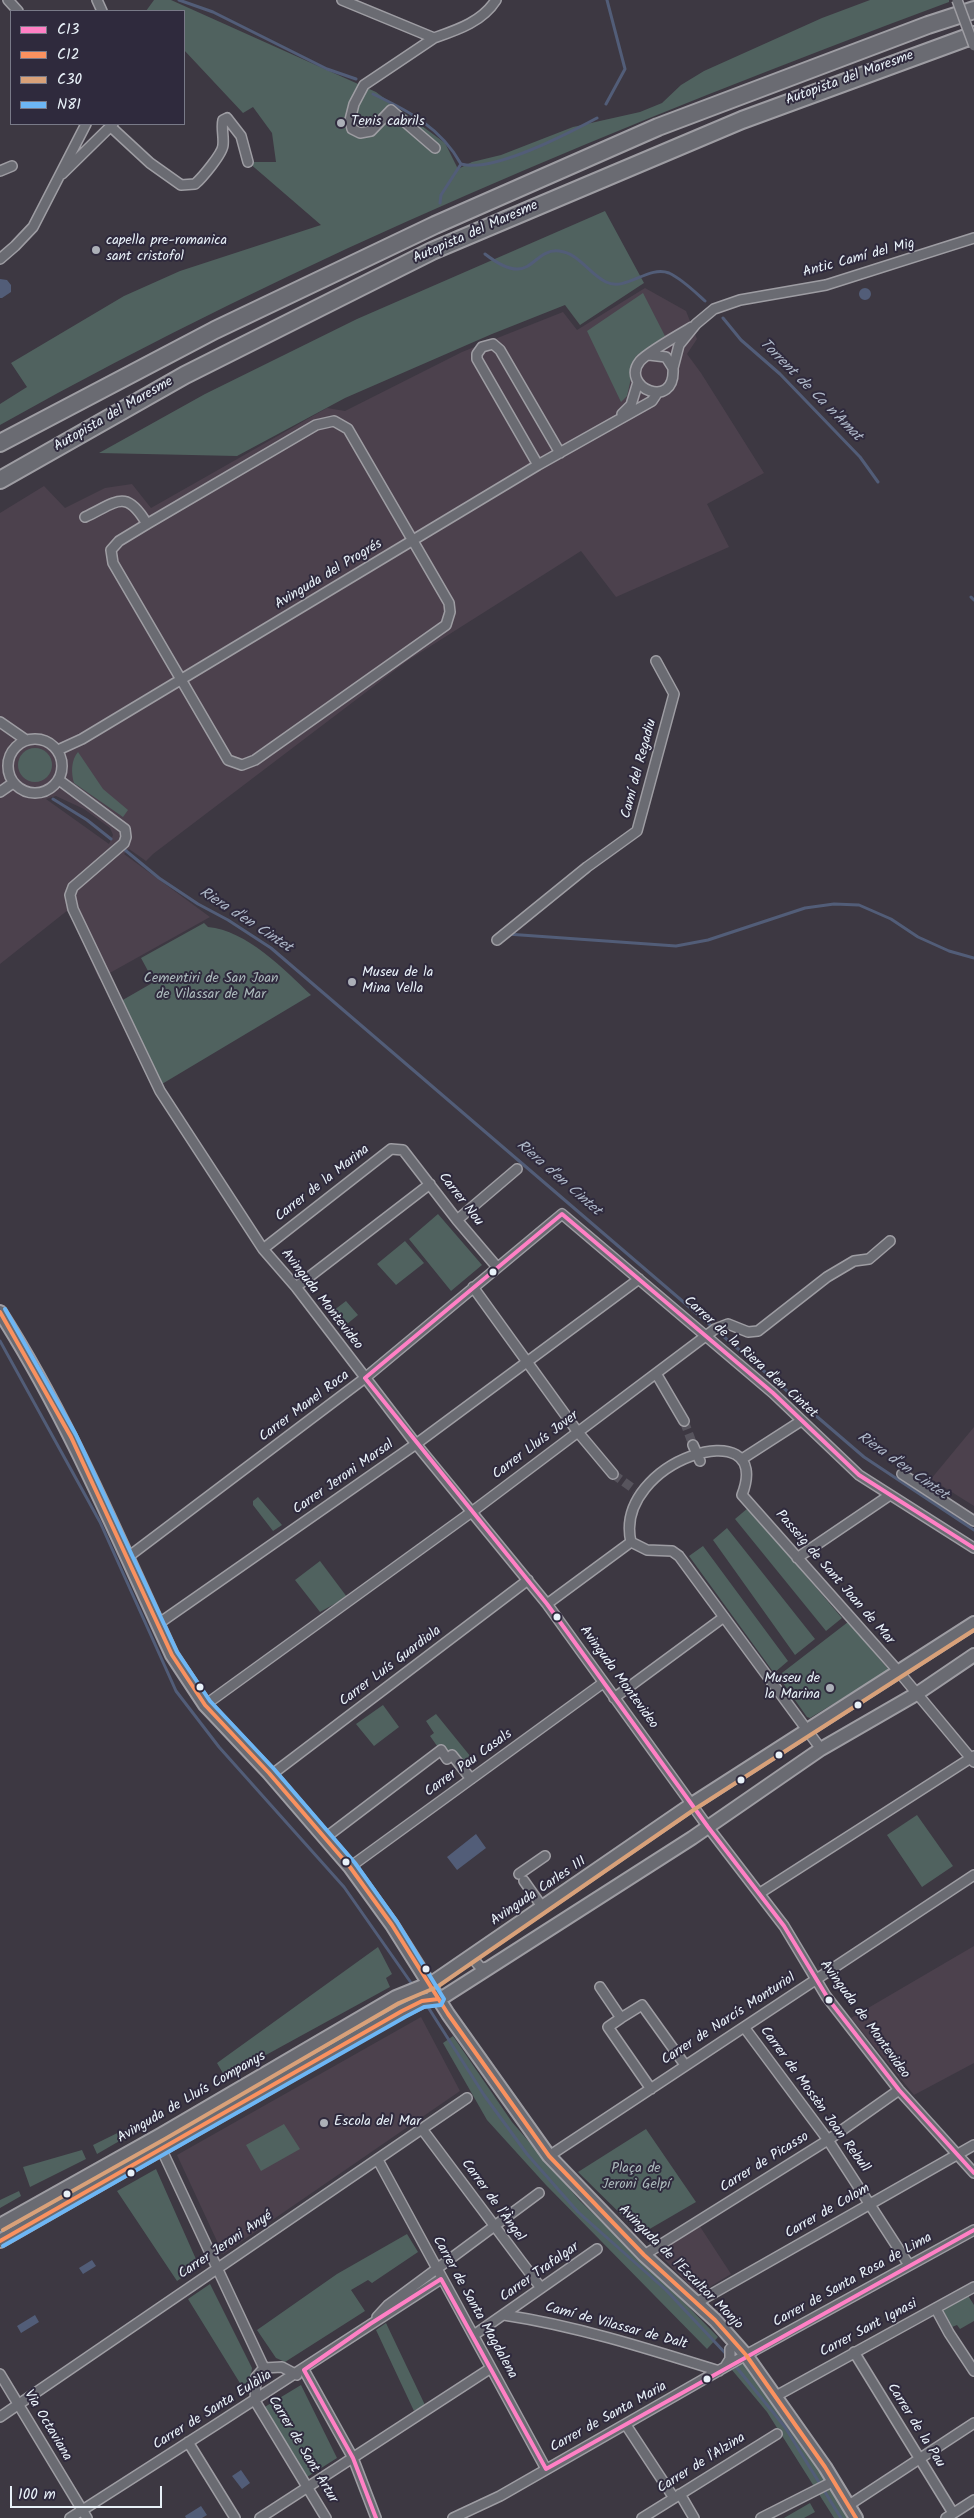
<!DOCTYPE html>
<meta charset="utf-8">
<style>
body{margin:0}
#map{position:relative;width:974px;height:2518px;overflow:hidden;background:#3d3842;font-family:Kalam,sans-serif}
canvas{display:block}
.legend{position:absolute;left:10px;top:10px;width:175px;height:115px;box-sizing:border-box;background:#2f2a3d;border:1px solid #797a88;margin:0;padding:6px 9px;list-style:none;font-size:15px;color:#e8f1f8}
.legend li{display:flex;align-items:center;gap:10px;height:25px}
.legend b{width:25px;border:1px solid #797a88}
.scale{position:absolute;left:10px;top:2486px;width:152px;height:22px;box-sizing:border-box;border:2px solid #e8f1f8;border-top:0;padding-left:6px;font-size:15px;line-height:18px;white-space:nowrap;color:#e8f1f8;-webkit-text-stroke:4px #2f2a3d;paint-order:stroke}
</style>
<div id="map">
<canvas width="974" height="2518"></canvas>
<ul class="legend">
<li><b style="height:6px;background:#ff80c5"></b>C13</li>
<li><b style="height:6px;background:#fa915f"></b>C12</li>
<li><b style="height:6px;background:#d9a179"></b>C30</li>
<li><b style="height:6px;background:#6db6f5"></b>N81</li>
</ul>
<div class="scale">100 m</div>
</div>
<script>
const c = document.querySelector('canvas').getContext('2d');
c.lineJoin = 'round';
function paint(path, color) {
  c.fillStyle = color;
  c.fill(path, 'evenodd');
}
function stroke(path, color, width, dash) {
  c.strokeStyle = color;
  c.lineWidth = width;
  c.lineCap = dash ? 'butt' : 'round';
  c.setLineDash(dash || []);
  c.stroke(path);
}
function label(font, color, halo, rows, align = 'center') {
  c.font = font + ' Kalam,sans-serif';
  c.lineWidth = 4;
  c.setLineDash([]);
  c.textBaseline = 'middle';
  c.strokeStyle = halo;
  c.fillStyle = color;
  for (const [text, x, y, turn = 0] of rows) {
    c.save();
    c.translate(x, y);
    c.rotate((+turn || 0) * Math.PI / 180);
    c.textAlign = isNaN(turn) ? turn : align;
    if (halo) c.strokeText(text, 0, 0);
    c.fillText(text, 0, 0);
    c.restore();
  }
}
paint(new Path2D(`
 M645,288L686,311L697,339L687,354L701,373L764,473L707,504L729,547L616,597L581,551L407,661L153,854L146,861L129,849L124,854L210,917L99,979L68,910L0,964V513L44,486L65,508L105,488L132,484L151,508L327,408L345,411L462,352L563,312L577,330ZM56,796L84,809L110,828L113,835L109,844L46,799Z
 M974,1427V1506L931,1479Z
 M974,1946V2063L914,2095L851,2018Z
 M421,2017L460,2091L223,2254L177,2155Z
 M699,2225L731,2274L698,2294L657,2252Z`), '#4c414d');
paint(new Path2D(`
 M154,0H171L376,92L445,143L458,169L472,162L501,155L573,127L640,112L662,103L681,85L704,71L822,18L870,0H949V2C624,123 303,255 0,425V404L27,387L11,363L124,296L180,271L321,225L248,162H276L272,133L253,107L243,113L184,50V11H146Z
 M605,211L644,283L580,325L565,305L492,334L345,398L237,456L99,453L205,394L357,319Z
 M643,293L665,336L636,356L627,396L621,402L587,331Z
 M18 765a17 17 0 1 1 34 0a17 17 0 1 1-34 0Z
 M78,752L103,789L128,810L123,817L74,783C71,773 71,760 78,752Z
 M204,923L208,927C246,930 285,970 311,995L162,1084L121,1001L154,982L141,958Z
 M438,1214L482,1265L451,1291L409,1239Z
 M405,1241L424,1263L396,1285L377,1264Z
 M346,1301L358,1315L341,1329L329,1314Z
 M258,1497L282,1525L273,1531L253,1505V1501Z
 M748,1508L842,1618L826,1631L735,1519Z
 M727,1528L815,1639L795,1655L713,1540Z
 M703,1546L788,1661L774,1673L689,1556Z
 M320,1561L347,1597L320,1612L295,1580Z
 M848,1622L889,1670L810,1718L807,1717L778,1676Z
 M383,1705L399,1727L374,1746L356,1724Z
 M436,1714L475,1762L463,1771L451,1757L447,1760L430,1736L434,1733L426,1721Z
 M917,1815L953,1866L922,1887L887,1835Z
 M378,1947L392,1974L386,1978L390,1987L213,2084L224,2075L217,2063Z
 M395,2002L399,2009L165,2145L164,2136Z
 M453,2036L512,2122L580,2201L660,2278L718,2337L707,2349L546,2185L487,2120L443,2043Z
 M152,2116L154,2121L97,2154L93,2145Z
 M284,2124L300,2149L261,2171L246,2145Z
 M646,2129L696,2202L641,2234L578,2172Z
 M82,2150L86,2159L30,2187L23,2167Z
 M156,2169L199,2266L177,2281L117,2191Z
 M19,2191L21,2196L0,2208V2200Z
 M407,2234L418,2252L372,2283L368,2280L351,2290L365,2311L285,2362L276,2358L257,2330L337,2274Z
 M210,2284L252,2368L250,2382L243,2388L188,2299Z
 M967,2294L974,2305V2321L960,2329L957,2325L952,2327L942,2308Z
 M386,2323L425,2405L414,2411L376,2330Z
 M745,2362L813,2458L851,2518H834L767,2412L732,2370Z
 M301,2385L337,2458L307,2477L263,2408Z
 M810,2503L815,2512L804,2518H784Z`), '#50625f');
paint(new Path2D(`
 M0,279L7,280L11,285V292L2,298H0Z
 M859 294a6 6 0 1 1 12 0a6 6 0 1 1-12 0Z
 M476,1834L486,1848L457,1870L447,1857Z
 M92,2260L96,2266L83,2274L79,2268Z
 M35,2315L39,2322L21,2333L17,2326Z
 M241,2470L250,2483L242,2489L232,2476Z
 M201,2506L207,2515L202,2518H186L185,2516Z`), '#525d78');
stroke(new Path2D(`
 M179,0L213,12L327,69L356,79
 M373,94C409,111 441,128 461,164L441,195L440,203
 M606,104L625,69L607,0
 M461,164C493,173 567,134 597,118
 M485,254C533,291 530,248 559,251C579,253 589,274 606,282C626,292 648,265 669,273C682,279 694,291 705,301
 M723,318L741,340L780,374L860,457L878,482
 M971,597L974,600
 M53,799L87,820L111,839
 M125,850L159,878L198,904L228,920L271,948L864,1457L974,1530
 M507,934L676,946L708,940L805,908L834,904L859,905L891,919L918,937L949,951L974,958
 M0,1341L100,1522L176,1691L219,1747L344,1887L414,1987
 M426,2004L484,2095L527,2154L578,2212L666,2290L728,2356
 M733,2363L785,2427L841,2518`), '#525d78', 3);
stroke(new Path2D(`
 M684,1421L693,1445
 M613,1474L635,1490`), '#57545d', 9, [9, 4.5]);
const street = new Path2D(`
 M8,0L18,11
 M97,0L102,11
 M342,0L434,38C457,30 482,22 496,0
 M434,38L364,85L354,104L350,120L352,129L360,133L371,131L391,110L435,148
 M111,127L150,163L181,185L195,184C202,178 223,153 223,145C224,136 221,128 223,120L227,118L241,136L248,162
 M0,171L12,166
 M62,174L113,124
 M0,259L15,246L33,227L86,124
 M649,355L666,357L673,368C676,412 619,387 640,361C648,352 680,334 692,327
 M673,368L679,345L696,324L714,309L740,300L826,285L974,238
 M622,414L631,405L638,382
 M334,421L348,429L449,603L450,612L446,625L255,760L242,765L228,760L113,563L111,550L119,541L147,524L316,425Z
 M538,465L477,359V354L482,347L493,344L500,350L560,453
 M85,517C117,502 126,488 147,524
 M0,722L26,740
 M8 766a27 27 0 1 1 54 0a27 27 0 1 1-54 0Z
 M58,750L82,739L538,465L652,401L658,392
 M59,780L125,829L126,837L124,843L73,887L70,895L73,909L160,1091L263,1249L296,1287L416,1444L547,1604L708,1827L784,1926L826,1996L899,2090L974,2173
 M0,792L13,783
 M497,940L587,867L637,831L674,694L656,661
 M457,1220L517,1169
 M263,1249L391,1149L403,1150L457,1220L497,1267
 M296,1287L430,1184
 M473,1287L577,1431L613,1474
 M657,1375L684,1421
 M693,1445L700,1461
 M742,1459L801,1421
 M902,1474L974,1521
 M128,1557L365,1378L562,1214L773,1393L859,1475L974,1548
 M797,1558L890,1495
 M547,1604L631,1542
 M158,1624L416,1444L639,1279
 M614,1698L724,1617
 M205,1705L473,1511L715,1329L728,1324L748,1332L758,1331L827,1277L854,1261L869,1259L890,1241
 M821,1749L679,1556L672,1551L647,1550L631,1542C612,1461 775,1409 742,1495L899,1672L974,1762
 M269,1773L275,1772L528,1580
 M325,1838L441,1750L447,1759L452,1755L471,1779
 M350,1867L603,1683
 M519,1874L545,1856
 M524,1881L543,1908
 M760,1893L974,1756
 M479,1952L474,1957L475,1961L481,1968L490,1967
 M600,1987L621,2018L642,2005L685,2065
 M621,2018L608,2027L651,2089
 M744,2027L828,2140L909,2265
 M422,2129L541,2288
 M159,2144L264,2368
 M549,2156L974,1875
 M378,2160L546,2469
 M644,2255L828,2140L899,2090
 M696,2303L974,2145
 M936,2309L949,2333L974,2371
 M504,2315C577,2326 649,2349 719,2371
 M377,2317L388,2305L539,2193
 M474,2335L597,2249
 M854,2352L953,2513
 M725,2367L730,2359V2349L736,2344
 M304,2370L353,2458L376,2518
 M0,2374L87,2518
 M297,2375L282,2367L264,2368L256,2377L255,2401L326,2518
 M776,2396L974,2287
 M0,2417L467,2098
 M626,2425L674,2498
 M188,2442L235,2518
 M680,2494L694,2518
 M849,2505L974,2423
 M70,2518C194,2439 318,2359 441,2279
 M260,2518L491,2368
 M453,2518L500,2496L746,2355L974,2230
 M642,2518L777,2434
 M761,2518L834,2481
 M946,2518L974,2500`);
const secondary = new Path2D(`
 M0,1312C69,1420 118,1539 172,1655L205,1705L269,1773L350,1867L392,1925L448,2014L549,2156L644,2255L715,2320L746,2355L825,2467L856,2518
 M0,2225L162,2134L396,1997L433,1982L692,1804L974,1623
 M0,2241L402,2011L422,2001L445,1996L692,1838L821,1749L918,1693L974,1655`);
const highway = new Path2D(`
 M0,443L215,330L435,225L658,127L928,25L974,10
 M0,480L185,375L432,251L742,120L974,35`);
stroke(street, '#9e9da3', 12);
stroke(secondary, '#9e9da3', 16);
stroke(highway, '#9e9da3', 20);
stroke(street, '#6a6b72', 9);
stroke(secondary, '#6a6b72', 12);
stroke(highway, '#6a6b72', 16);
const streetBridge = new Path2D(`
 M957,0L974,46`);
stroke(streetBridge, '#9e9da3', 12, []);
stroke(streetBridge, '#6a6b72', 9);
stroke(new Path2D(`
 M974,1548L859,1475L773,1393L562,1214L365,1378L547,1604L708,1827L784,1926L829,2000L899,2090L974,2173
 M376,2518L353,2458L304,2370L370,2324L441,2279L546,2469L974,2230`), '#ff80c5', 4);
stroke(new Path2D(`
 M0,1312L71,1437L172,1655L205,1705L269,1773L350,1867L392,1925L448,2014L549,2156L644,2255L715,2320L746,2355L825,2467L856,2518
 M0,2241L402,2011L422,2001L438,1999`), '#fa915f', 4);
stroke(new Path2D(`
 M3,2230L165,2139L399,2003L437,1987L695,1809L974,1630`), '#d9a179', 4);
stroke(new Path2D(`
 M3,2246L405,2017L424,2007L441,2005L444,1999L397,1922L355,1863L274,1769L210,1701L177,1652L76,1435L5,1309`), '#6db6f5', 4);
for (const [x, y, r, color] of [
 [341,123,5,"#acb0b8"],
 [96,250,5,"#acb0b8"],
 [352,982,5,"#acb0b8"],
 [493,1272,4.5,"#e8f1f8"],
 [557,1617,4.5,"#e8f1f8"],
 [200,1687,4.5,"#e8f1f8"],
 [830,1688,5,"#acb0b8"],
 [858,1705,4.5,"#e8f1f8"],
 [779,1755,4.5,"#e8f1f8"],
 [741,1780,4.5,"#e8f1f8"],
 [346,1862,4.5,"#e8f1f8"],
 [426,1969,4.5,"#e8f1f8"],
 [829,2000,4.5,"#e8f1f8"],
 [324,2123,5,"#acb0b8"],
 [131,2173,4.5,"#e8f1f8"],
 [67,2194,4.5,"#e8f1f8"],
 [707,2379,4.5,"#e8f1f8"]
]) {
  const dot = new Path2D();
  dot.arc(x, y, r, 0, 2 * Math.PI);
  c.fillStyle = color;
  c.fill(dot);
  stroke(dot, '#2f2a3d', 2);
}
label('14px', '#e8f1f8', '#2f2a3d', [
 ["Autopista del Maresme",850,79,-20],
 ["Autopista del Maresme",476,233,-24],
 ["Antic Camí del Mig",859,259,-15],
 ["Autopista del Maresme",114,415,-30],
 ["Avinguda del Progrés",329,575,-31],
 ["Camí del Regadiu",640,769,-75],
 ["Carrer de la Marina",323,1184,-38],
 ["Carrer Nou",460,1200,52],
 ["Avinguda Montevideo",321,1300,52],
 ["Carrer de la Riera d'en Cintet",750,1358,42],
 ["Carrer Manel Roca",305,1407,-37],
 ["Carrer Lluís Jover",536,1446,-37],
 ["Carrer Jeroni Marsal",344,1478,-35],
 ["Passeig de Sant Joan de Mar",834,1578,49],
 ["Carrer Luís Guardiola",391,1667,-37],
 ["Avinguda Montevideo",618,1678,54],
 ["Carrer Pau Casals",469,1764,-36],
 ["Avinguda Carles III",539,1892,-34],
 ["Carrer de Narcís Monturiol",729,2020,-33],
 ["Avinguda de Montevideo",864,2020,54],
 ["Avinguda de Lluís Companys",192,2098,-30],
 ["Carrer de Mossèn Joan Rebull",814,2100,54],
 ["Carrer de Picasso",765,2163,-32],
 ["Carrer de l'Àngel",492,2201,54],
 ["Carrer de Colom",828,2212,-30],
 ["Carrer Jeroni Anyé",226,2246,-34],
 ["Avinguda de l'Escultor Monjo",680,2268,45],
 ["Carrer Trafalgar",540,2273,-35],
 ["Carrer de Santa Rosa de Lima",853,2281,-29],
 ["Carrer de Santa Magdalena",474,2308,61],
 ["Camí de Vilassar de Dalt",616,2327,15],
 ["Carrer Sant Ignasi",869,2329,-28],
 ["Carrer de Santa Eulàlia",213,2411,-32],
 ["Carrer de Santa Maria",609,2418,-29],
 ["Via Octaviana",47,2426,59],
 ["Carrer de la Pau",915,2426,58],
 ["Carrer de Sant Artur",302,2450,59],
 ["Carrer de l'Alzina",702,2464,-32]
]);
label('14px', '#e8f1f8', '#2f2a3d', [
 ["Tenis cabrils",351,123],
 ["capella pre-romanica",106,242],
 ["sant cristofol",106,258],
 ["Museu de la",362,974],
 ["Mina Vella",362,990],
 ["Museu de",820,1680,"right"],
 ["la Marina",820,1696,"right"],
 ["Escola del Mar",334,2123]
], 'left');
label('14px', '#acbabc', '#2f2a3d', [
 ["Cementiri de San Joan",211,980],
 ["de Vilassar de Mar",211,996],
 ["Plaça de",636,2170],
 ["Jeroni Gelpí",636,2186]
]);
label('italic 15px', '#adb7c7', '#2f2a3d', [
 ["Torrent de Ca n'Amat",810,391,45],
 ["Riera d'en Cintet",245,921,33],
 ["Riera d'en Cintet",558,1179,41],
 ["Riera d'en Cintet",902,1467,35]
]);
</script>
